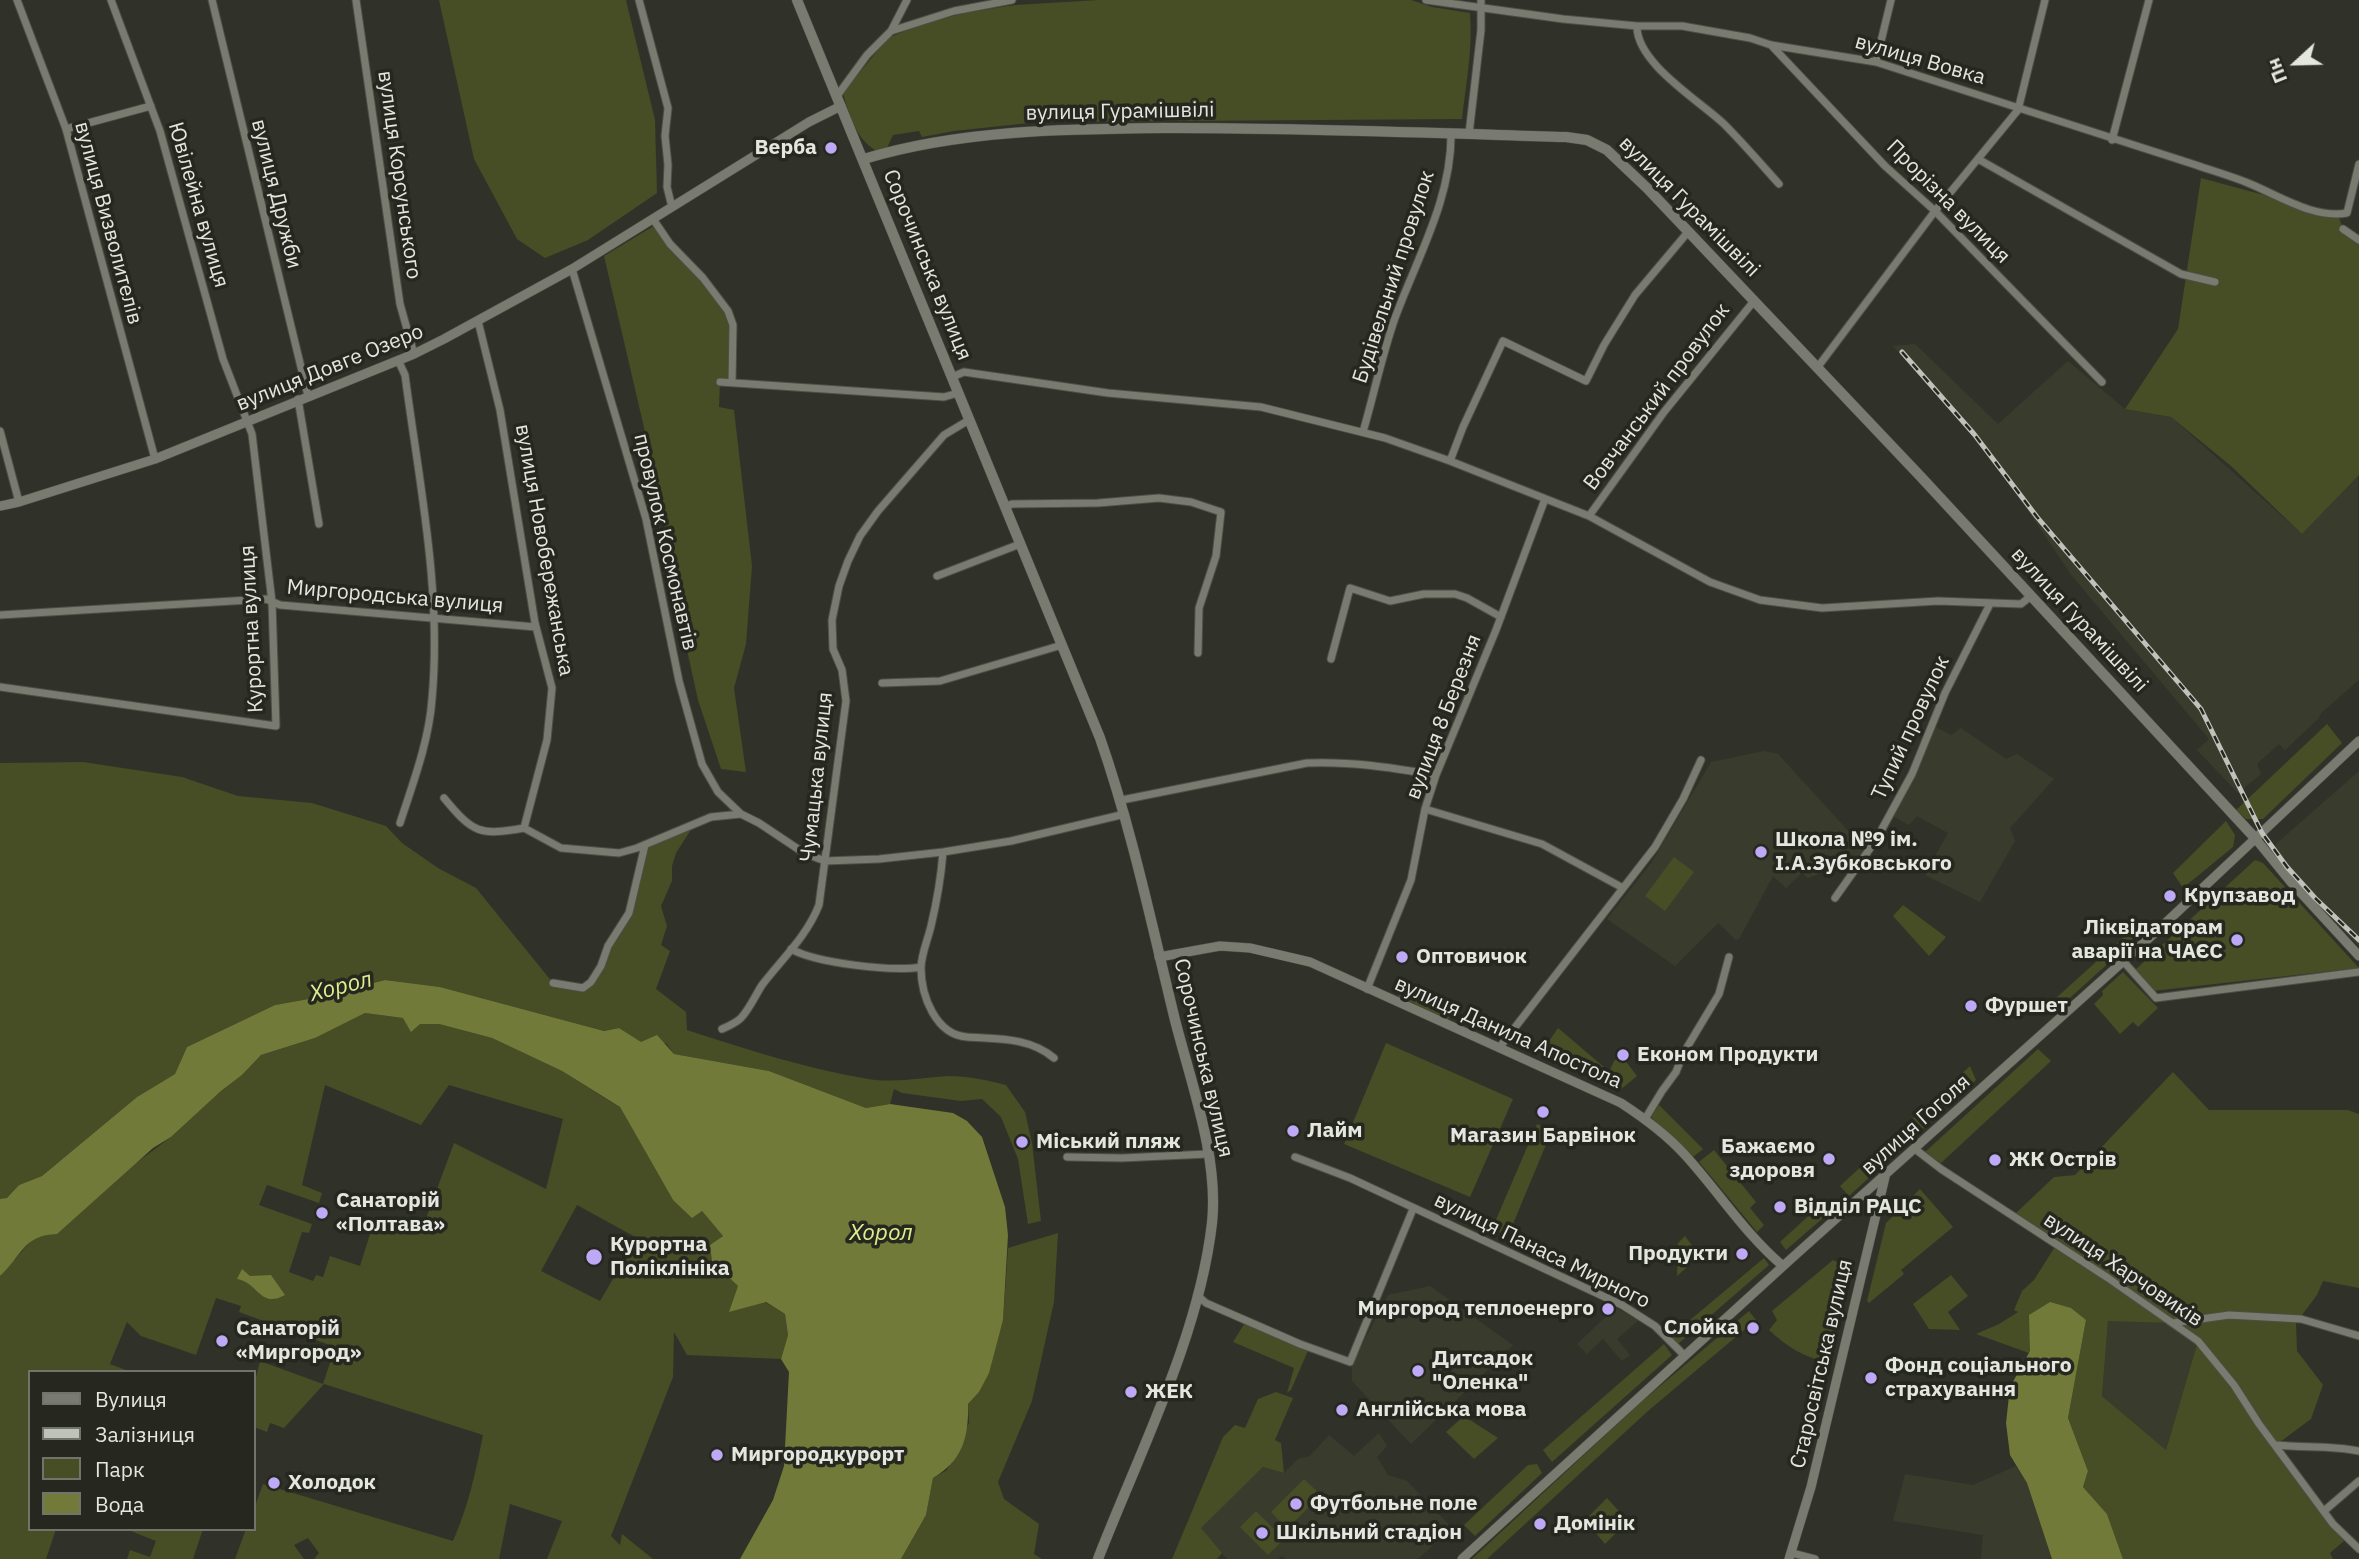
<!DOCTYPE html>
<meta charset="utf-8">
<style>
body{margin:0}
#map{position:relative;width:2359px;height:1559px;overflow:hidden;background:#303229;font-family:"IBM Plex Sans",sans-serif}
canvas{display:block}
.legend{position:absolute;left:28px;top:1370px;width:228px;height:161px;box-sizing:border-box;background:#26281f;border:2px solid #72746c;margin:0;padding:9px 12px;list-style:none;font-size:21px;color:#e4e6e0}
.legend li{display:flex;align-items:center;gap:14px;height:35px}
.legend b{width:35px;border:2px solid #72746c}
.north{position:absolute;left:2261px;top:28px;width:70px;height:70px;-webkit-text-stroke:5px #26281f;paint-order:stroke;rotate:248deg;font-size:19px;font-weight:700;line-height:28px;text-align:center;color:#e4e6e0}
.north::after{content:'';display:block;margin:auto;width:24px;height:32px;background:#e4e6e0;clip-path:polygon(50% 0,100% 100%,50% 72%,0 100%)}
</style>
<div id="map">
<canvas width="2359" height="1559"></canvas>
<ul class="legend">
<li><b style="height:9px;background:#797b70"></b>Вулиця</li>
<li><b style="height:9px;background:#bfc1bb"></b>Залізниця</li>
<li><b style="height:19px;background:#474d25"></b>Парк</li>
<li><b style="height:19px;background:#717a38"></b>Вода</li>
</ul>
<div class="north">Пн</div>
</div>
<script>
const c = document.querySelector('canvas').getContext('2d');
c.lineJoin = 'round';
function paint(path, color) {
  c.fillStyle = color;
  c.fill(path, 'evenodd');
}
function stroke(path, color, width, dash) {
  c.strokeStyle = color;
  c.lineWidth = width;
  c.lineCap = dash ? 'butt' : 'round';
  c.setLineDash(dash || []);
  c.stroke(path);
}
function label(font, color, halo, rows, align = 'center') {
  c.font = font + ' "IBM Plex Sans",sans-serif';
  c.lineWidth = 7;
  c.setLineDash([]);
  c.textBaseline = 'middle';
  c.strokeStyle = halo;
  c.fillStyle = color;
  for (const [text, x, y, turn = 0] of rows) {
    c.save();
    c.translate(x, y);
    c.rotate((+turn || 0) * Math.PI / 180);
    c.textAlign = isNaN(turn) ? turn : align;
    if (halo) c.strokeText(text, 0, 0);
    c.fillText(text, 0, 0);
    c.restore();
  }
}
paint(new Path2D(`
 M1915,344L1998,424L2068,361L2125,409L2171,417L2302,534L2358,476L2359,680L2321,713L2318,719L2285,750L2279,744L2257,764L2261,774L2238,793L2197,750L2209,739L2072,576L1987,450L1893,346Z
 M1936,727L1951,735L1961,728L2006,759L2017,754L2054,779L2010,828L2015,841L1980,902L1925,875L1948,833L1917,816L1909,825L1892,816L1919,767Z
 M1764,751L1778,754L1852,835L1872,842L1854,867L1845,865L1808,878L1802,873L1786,888L1773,876L1739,939L1736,940L1718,923L1675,966L1607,919L1652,862L1711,762Z
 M2359,771V946L2332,920L2276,858V844Z
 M1430,1286L1513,1345L1411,1444L1352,1381V1364L1388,1295Z
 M1615,1308L1639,1320L1617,1339L1630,1355L1622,1361L1603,1339L1587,1354L1577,1344Z
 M2108,1320L2172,1323L2198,1341L2166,1450L2102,1396Z
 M1379,1433L1387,1446L1377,1457L1388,1475L1407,1481L1452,1528L1418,1559H1286L1282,1556L1278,1559H1227L1200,1528L1263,1467L1284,1473L1298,1459L1310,1456L1329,1435L1354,1456Z
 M2016,1466L2027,1483L2052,1559H1981L1983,1535L1893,1521L1905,1474L1973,1485Z`), '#393c2c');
paint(new Path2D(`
 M439,0H626L655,120L657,193L588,240L545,258L517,239L474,159Z
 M1099,0H1411L1432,7L1470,13C1473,49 1466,83 1462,119L1038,122L954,131L922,137L919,131L893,135L887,148L875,150C856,138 849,115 843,93L888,38L920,25L964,13L1015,5Z
 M2201,178L2338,215L2343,229L2359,238V475L2302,534L2231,466L2171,417L2125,409L2178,329Z
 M657,224L703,278L733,325L732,382H720L719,407L734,410L752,566L746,644L734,688L746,772L721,769L698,700L676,600L660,496L604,256Z
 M2327,724L2342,743L2263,819H2246L2236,810Z
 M83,762L182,777L238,796L312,803L386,826L402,843L438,868L476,888L553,983L583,987L591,982L629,913L645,845L694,825L676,853L672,866V881L661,906L667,926L661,945L670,951L656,989L686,1012L687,1030C746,1049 807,1069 868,1079C895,1083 921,1078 948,1076C968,1076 987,1080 1006,1085L1025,1112L1032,1143L1041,1221L1028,1224L1018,1159L1001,1117L982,1099L961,1101L902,1093L894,1089L890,1104L866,1108L769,1071L674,1054L666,1043H641L619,1028L604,1031L440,987L385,980L350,989L332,986L314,998L275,1005L187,1047L175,1074L137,1097L42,1176L19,1185L7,1199H0V763Z
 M2226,821L2235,835L2233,847L2183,888L2173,873Z
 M1674,857L1694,872L1665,911L1645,896Z
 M2255,860L2263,863L2359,968L2152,991L2135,970Z
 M1903,905L1946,937L1929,956L1893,916Z
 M2128,933L2134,940L2061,1006L2055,999Z
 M2123,972L2158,1008L2138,1027L2133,1022L2120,1034L2094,1004L2103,995L2102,991Z
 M1402,982L1454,1009L1448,1020L1398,996Z
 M365,1013L403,1018L420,1024H439L492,1038L562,1071L600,1095L620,1107L673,1200L702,1211L723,1236L710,1245L712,1262L738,1286L785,1314L788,1335L781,1359L687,1355L674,1332L673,1377L611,1536L620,1545L622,1534L653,1559H547L562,1521L510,1504L499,1559H314L319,1553L308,1538L294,1545L304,1559H235L246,1529H254V1509L263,1484L453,1541C469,1504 475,1475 483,1435L324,1384L284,1428L270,1423L267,1432L254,1427V1385L260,1361L323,1384L335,1347L239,1312L241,1306L216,1298L196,1355L141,1336L127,1322L110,1364L131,1372H30V1529H56L46,1559H0V1276L31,1241L171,1137L221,1091L242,1075L261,1055L315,1038ZM325,1085L421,1125L449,1085L563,1119L546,1189L454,1143L421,1232L374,1221L360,1266L330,1256L323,1277L316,1275L313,1281L289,1272L302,1232L309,1233L312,1224L259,1205L267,1185L319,1203L322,1193L302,1185ZM577,1205L637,1238L600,1301L541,1271Z
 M1558,1028L1604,1067L1599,1081L1541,1053Z
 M1386,1043L1513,1099L1470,1197L1344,1144Z
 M2038,1049L2051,1061L1941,1163L1925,1152Z
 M1621,1055L1637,1076L1620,1090L1604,1083L1614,1061Z
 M1970,1066L1976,1080L1849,1196L1840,1186Z
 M2173,1072L2209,1110H2348L2359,1114V1288L2323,1281L2317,1295L2296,1323L2297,1351L2323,1385L2311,1419L2276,1445L2344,1541L2330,1553L2333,1559H2123L2107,1514L2083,1487L2088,1471L2068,1418L2086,1320L2029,1353L1976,1334L1999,1324L2018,1312L2014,1310L2022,1291L2034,1280L2056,1245L2090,1266L2016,1213L2054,1177L2075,1175ZM2108,1321L2172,1323L2198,1341L2166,1450L2102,1396Z
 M1659,1105L1703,1149L1693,1157L1651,1117Z
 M1537,1124L1557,1132L1545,1147L1508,1236L1492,1229Z
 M1714,1150L1756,1202L1750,1208L1764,1225L1757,1232L1699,1162Z
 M1920,1189L1953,1227L1901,1270L1904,1274L1869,1303L1867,1301L1886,1223Z
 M1816,1209L1823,1218L1786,1250L1780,1242Z
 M1058,1233L1054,1302L1032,1401L998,1482L1004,1499L1039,1524L1034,1554L1042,1559H901L926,1515L933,1478L947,1470L969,1423L968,1404L979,1392L1003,1320L1008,1248Z
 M1685,1236L1700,1256L1677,1276L1678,1243Z
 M1764,1258L1769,1265L1678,1344L1671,1336Z
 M1833,1260L1853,1271L1828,1362C1804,1358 1786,1346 1769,1330L1777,1320L1772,1311Z
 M1951,1275L1968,1296L1948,1312L1960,1330L1929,1329L1913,1304Z
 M1749,1311L1756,1320L1648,1411L1487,1559H1472L1641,1402Z
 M1246,1321L1310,1346L1291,1390L1287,1393L1294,1368L1233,1342Z
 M1664,1344L1672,1355L1552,1462L1543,1450Z
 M1276,1392L1293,1398L1275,1440L1281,1443L1284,1473L1263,1467L1201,1528L1222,1553L1217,1559H1172L1223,1437L1235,1425L1245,1428L1258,1399Z
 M1464,1416L1498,1438L1474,1459L1446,1432Z
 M1537,1464L1542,1473L1475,1536L1464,1525L1528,1465Z
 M1304,1479L1321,1495L1287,1529L1271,1512Z
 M1607,1498L1628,1521L1605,1544L1585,1520Z
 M1256,1511L1284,1539L1268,1555L1240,1527Z
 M126,1529H203L193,1559H127L130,1550L150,1557L156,1541Z`), '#474d25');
paint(new Path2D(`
 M385,980L440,987L604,1031L619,1028L641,1042L657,1035L674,1054L769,1071L866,1108L890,1104L953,1113L967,1121L982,1137L1005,1207L1008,1235L1003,1320L989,1373L979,1392L968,1404C969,1438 962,1461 933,1478L926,1515L901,1559H740L773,1500L784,1466L789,1372L781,1359L788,1335L785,1314L766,1302L729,1312L738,1286L712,1262L710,1245L723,1236L702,1211L692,1218L673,1200L620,1107L562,1071L492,1038L439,1024H420L411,1032L403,1018L365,1013L315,1038L261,1055L242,1075L221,1091L171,1137L153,1148L57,1234C23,1235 22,1256 0,1276V1199L7,1198L19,1185L42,1176L137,1097L175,1074L187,1047L275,1005L314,998L332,986L350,989Z
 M242,1269L250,1276L271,1275L285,1295C260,1309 259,1283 237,1279Z
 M2050,1302L2071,1308L2086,1320L2068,1418L2088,1471L2083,1487L2107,1514L2123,1559H2052L2027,1483L2010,1455L2006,1423L2010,1387L2030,1351L2029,1315Z`), '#717a38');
const minor = new Path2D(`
 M17,0L66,129L155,459
 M212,0L308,396
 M356,0L400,304L414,354
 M639,0L668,108L665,136L668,165L667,187L672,207
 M1426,0L1563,19L1637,26H1682L1750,38L1771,45L1876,62L2196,165C2213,171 2231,176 2248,183C2278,195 2313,219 2347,213L2359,164
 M1637,26C1636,63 1700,101 1724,124C1743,143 1761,164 1779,184
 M891,31L907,0
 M1771,45L1885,166L1935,211L2102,382
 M1876,62L1891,0
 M837,96L867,55L891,31L954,11L1012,0
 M66,129L151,106
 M1469,134L1481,30V0
 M2112,140L2149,0
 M1978,159L2181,274L2215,282
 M653,219L670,244L703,278L728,311L733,325L732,382
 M2343,229L2359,240
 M572,269L646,519L679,681L702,764L718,792L741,814
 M478,321L500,410L535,623L552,688L547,740L524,828
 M398,360L405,375C419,482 442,590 432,699C429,741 413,783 400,823
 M1817,368L1935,211L2018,110L2045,0
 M952,377L964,372L1108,393L1261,407L1385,438L1450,461L1589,516L1710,582L1760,600L1822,608L1938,601L2021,604L2031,596
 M720,382L944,397L958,393
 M298,399L319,524
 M0,431L19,502
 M1363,432C1374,394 1382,355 1395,318C1417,258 1452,198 1451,133
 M1450,461L1463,427L1503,341L1586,381L1604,345L1635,295L1688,232
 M1005,507L1012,504L1098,503L1159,498L1191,502L1221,512L1216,556L1199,608L1198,653
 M1589,516L1664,412L1754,301
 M937,576L1020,544
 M0,615L266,599L280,605L536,627
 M1331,659L1350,588L1390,601L1424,594H1455L1467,598L1501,617
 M882,683L940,681L1062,645
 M0,687L276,726L272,602L252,434L223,359L160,131L111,0
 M444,798C473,833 479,836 524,828L561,848L619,853L637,848L711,817L741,814L759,823L804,853L825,861L879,859L943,852L1011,841L1125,814
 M1122,800L1307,763C1351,761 1393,768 1436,775
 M1425,809L1542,844L1623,888
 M943,852C941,877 937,901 931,926C928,939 921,955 921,968C921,996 936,1035 967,1037C997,1039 1029,1037 1054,1058
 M1835,898L1876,840L1912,774L1945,693L1990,604
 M791,949C816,963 892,972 921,967
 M2123,961L2156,998L2359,972
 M553,983L583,988L591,982L601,966L608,946L629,913L645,845
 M1367,989L1411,880L1425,809L1436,775L1496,630L1545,499
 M722,1029C729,1026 736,1023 741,1018C750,1008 755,996 762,985C782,959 807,936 819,905L846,701L842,670L833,649L832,620L839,586L848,561L860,536L878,511L944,435L969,420
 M1499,1048L1655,847L1683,799L1701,760
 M1645,1119L1662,1091L1676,1072L1683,1054L1719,994L1729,957
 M1915,1149L1941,1169L2108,1278L2198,1341L2234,1385L2259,1424L2333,1524L2359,1549
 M1067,1157L1122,1158L1208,1154
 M1295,1157L1350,1178L1622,1305L1655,1326L1685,1356
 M1197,1295L1206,1303L1300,1344L1350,1362L1413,1209
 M2173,1323L2229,1315L2301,1319L2359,1336
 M2276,1445C2304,1448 2332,1445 2359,1451
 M2324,1511L2359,1481
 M1792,1553L1815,1559`);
const tertiary = new Path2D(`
 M0,506L19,502L155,459L414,354L444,339L572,269L809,122L841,106
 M2255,838L2290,881L2359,956
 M1159,957L1220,946L1250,948L1310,962L1621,1103C1644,1118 1667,1135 1685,1155C1718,1191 1745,1234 1783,1266
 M1462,1559L1792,1258L2157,931L2359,741
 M1789,1559L1811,1487L1885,1177`);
const secondary = new Path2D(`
 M797,0L1100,738C1132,830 1152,926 1175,1020C1191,1083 1219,1158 1212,1223C1199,1337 1139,1453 1098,1559
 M864,159C963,129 1071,129 1174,128C1305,128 1435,133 1566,137L1587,140L1607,150L1647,188L1921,477L2255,838`);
stroke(minor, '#4d4f48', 9);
stroke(tertiary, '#4d4f48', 10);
stroke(secondary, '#4d4f48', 11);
stroke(minor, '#797b70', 7);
stroke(tertiary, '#797b70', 9);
stroke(secondary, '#797b70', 10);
const rail = new Path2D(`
 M1902,352L1974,434L2037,517L2201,709L2262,833L2287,867L2315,898L2359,940`);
stroke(rail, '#bfc1bb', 5);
stroke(rail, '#26281f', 2.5, [8]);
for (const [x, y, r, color] of [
 [831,148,7,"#bda9f5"],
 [1761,852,7,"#bda9f5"],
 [2170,896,7,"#bda9f5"],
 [2237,940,7,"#bda9f5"],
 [1402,957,7,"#bda9f5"],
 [1971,1006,7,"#bda9f5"],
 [1623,1055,7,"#bda9f5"],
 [1543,1112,7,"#bda9f5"],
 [1293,1131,7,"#bda9f5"],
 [1022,1142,7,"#bda9f5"],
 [1829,1159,7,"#bda9f5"],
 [1995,1160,7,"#bda9f5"],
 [1780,1207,7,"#bda9f5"],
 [322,1213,7,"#bda9f5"],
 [1742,1254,7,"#bda9f5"],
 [594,1257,9,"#bda9f5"],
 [1608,1309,7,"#bda9f5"],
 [1753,1328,7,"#bda9f5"],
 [222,1341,7,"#bda9f5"],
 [1418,1371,7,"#bda9f5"],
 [1871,1378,7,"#bda9f5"],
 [1131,1392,7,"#bda9f5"],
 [1342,1410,7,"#bda9f5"],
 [717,1455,7,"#bda9f5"],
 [274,1483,7,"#bda9f5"],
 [1296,1504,7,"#bda9f5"],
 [1540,1524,7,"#bda9f5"],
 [1262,1533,7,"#bda9f5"]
]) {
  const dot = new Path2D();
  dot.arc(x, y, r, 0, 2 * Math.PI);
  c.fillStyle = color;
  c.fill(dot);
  stroke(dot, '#26281f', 2.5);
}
label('21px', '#e4e6e0', '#26281f', [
 ["вулиця Вовка",1920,60,16],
 ["вулиця Гурамішвілі",1120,112,-1],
 ["вулиця Корсунського",399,175,82],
 ["вулиця Дружби",276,194,76],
 ["Прорізна вулиця",1948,202,45],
 ["Ювілейна вулиця",198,205,74],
 ["вулиця Гурамішвілі",1689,207,45],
 ["вулиця Визволителів",108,223,75],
 ["Сорочинська вулиця",927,265,68],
 ["Будівельний провулок",1394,277,-72],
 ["вулиця Довге Озеро",330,368,-22],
 ["Вовчанський провулок",1657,397,-53],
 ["провулок Космонавтів",665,542,77],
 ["вулиця Новобережанська",544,550,80],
 ["Миргородська вулиця",395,597,5],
 ["вулиця Гурамішвілі",2079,620,47],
 ["Курортна вулиця",252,629,-93],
 ["вулиця 8 Березня",1444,717,-69],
 ["Тупий провулок",1911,728,-65],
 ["Чумацька вулиця",817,777,-84],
 ["вулиця Данила Апостола",1508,1033,24],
 ["Сорочинська вулиця",1203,1058,77],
 ["вулиця Гоголя",1916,1125,-42],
 ["вулиця Панаса Мирного",1542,1251,26],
 ["вулиця Харчовиків",2123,1270,34],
 ["Старосвітська вулиця",1822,1364,-77]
]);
label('bold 21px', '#e4e6e0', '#26281f', [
 ["Верба",817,148,"right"],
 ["Школа №9 ім.",1775,840],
 ["І.А.Зубковського",1775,864],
 ["Крупзавод",2184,896],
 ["Ліквідаторам",2223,928,"right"],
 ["аварії на ЧАЄС",2223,952,"right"],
 ["Оптовичок",1416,957],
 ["Фуршет",1985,1006],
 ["Економ Продукти",1637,1055],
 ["Лайм",1307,1131],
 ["Магазин Барвінок",1543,1136,"center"],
 ["Міський пляж",1036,1142],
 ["Бажаємо",1815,1147,"right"],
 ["здоровя",1815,1171,"right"],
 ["ЖК Острів",2009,1160],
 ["Санаторій",336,1201],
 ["«Полтава»",336,1225],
 ["Відділ РАЦС",1794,1207],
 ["Курортна",610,1245],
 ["Поліклініка",610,1269],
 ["Продукти",1728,1254,"right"],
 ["Миргород теплоенерго",1594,1309,"right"],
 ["Слойка",1739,1328,"right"],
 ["Санаторій",236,1329],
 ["«Миргород»",236,1353],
 ["Дитсадок",1432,1359],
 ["\"Оленка\"",1432,1383],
 ["Фонд соціального",1885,1366],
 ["страхування",1885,1390],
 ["ЖЕК",1145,1392],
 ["Англійська мова",1356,1410],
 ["Миргородкурорт",731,1455],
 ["Холодок",288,1483],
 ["Футбольне поле",1310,1504],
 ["Домінік",1554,1524],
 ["Шкільний стадіон",1276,1533]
], 'left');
label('italic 23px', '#dfee8e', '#26281f', [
 ["Хорол",341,987,-14],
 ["Хорол",881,1233]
]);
</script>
